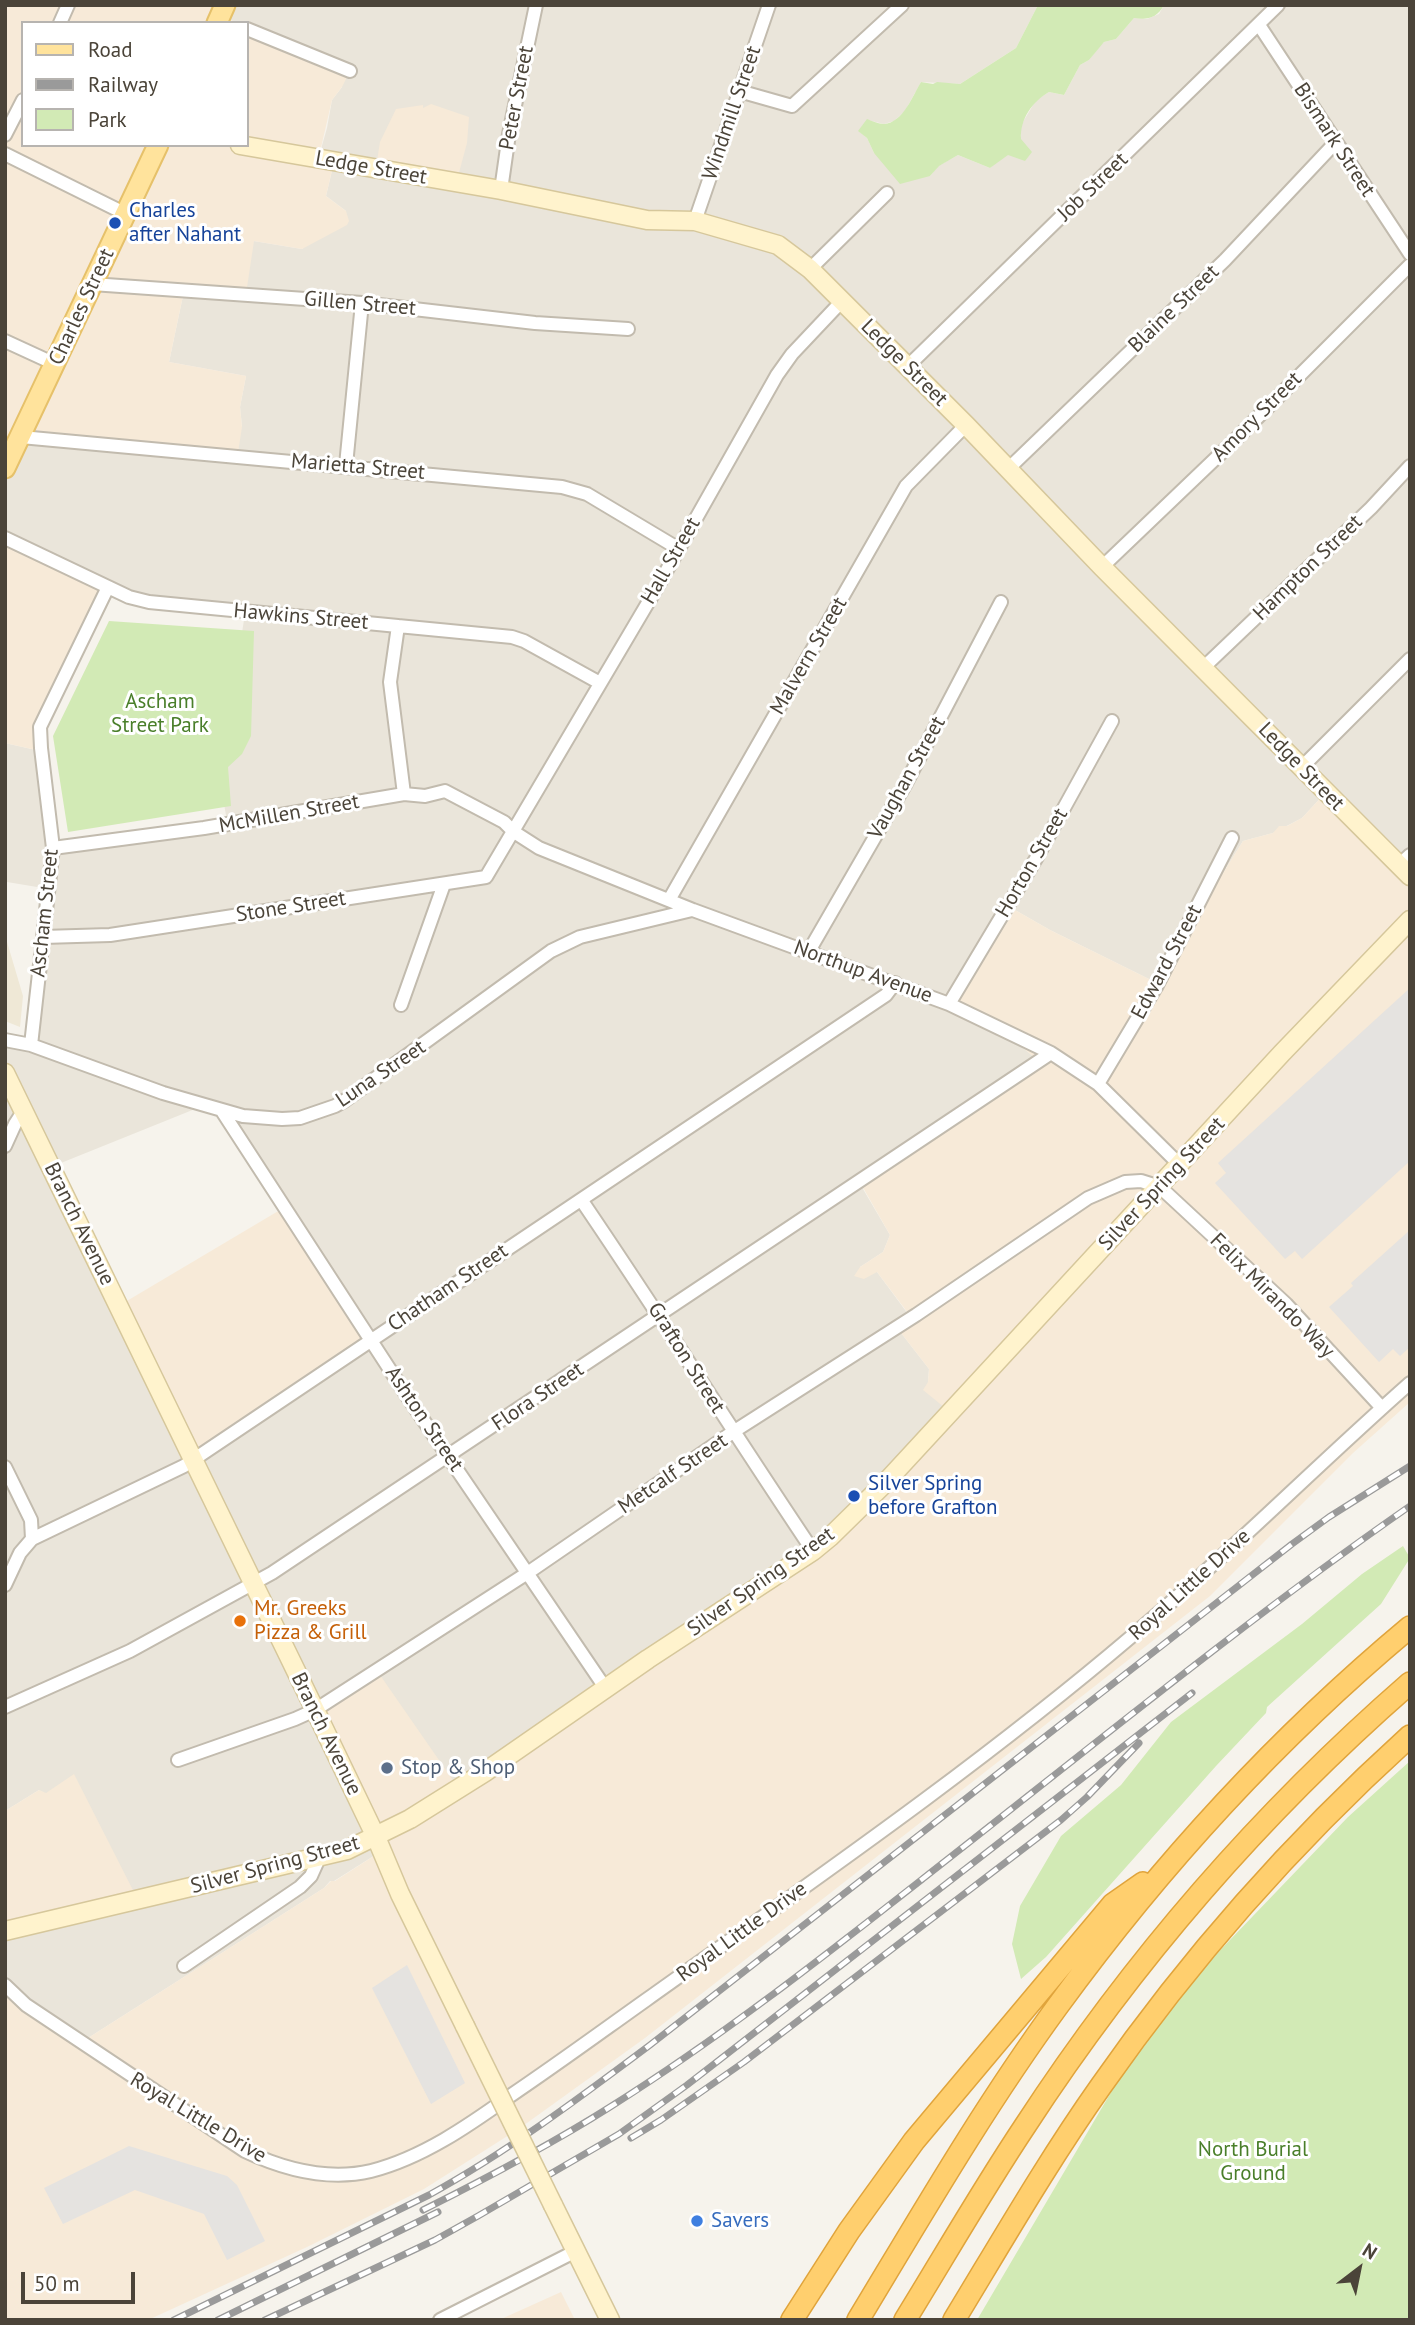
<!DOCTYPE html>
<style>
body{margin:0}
#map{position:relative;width:1415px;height:2325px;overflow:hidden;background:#f6f3ec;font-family:"PT Sans",sans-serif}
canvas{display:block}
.frame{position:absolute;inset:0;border:7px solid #4b4439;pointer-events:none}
.legend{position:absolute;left:21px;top:21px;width:228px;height:126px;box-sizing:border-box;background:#fff;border:2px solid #b7b4b0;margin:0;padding:9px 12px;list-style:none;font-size:21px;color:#4b4439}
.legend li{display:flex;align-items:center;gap:14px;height:35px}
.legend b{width:35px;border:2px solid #b7b4b0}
.north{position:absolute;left:1324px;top:2234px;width:70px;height:70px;-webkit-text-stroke:5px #fff;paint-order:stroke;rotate:32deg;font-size:19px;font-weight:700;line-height:28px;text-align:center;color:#4b4439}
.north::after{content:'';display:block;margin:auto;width:24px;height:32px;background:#4b4439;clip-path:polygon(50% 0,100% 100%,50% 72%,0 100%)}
.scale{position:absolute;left:21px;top:2272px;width:114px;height:32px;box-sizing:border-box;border:4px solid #4b4439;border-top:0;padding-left:9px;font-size:21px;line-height:24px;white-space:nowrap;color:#4b4439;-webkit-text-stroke:5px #fff;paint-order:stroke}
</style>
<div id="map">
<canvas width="1415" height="2325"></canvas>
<div class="frame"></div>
<ul class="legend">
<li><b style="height:9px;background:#ffe39c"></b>Road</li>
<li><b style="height:9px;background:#9a9a9a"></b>Railway</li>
<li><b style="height:19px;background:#d2eab5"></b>Park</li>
</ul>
<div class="north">N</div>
<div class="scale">50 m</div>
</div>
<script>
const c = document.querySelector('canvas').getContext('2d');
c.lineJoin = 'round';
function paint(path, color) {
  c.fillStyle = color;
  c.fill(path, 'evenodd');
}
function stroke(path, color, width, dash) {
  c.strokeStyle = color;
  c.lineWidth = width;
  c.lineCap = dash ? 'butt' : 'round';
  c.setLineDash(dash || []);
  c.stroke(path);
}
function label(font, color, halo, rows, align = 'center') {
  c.font = font + ' "PT Sans",sans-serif';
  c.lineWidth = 6;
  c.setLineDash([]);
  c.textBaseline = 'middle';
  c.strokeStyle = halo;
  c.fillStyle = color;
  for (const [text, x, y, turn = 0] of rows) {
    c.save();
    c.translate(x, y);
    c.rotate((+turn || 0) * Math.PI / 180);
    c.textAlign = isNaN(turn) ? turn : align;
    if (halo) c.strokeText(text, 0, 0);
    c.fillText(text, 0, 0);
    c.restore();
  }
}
paint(new Path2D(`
 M225,5H1038L1016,48L960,84L921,82L905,111L894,121L884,124L867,120L859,131L867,138L874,153L930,176L938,166L958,155L990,168L1021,139L1020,127L1036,100L1049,92L1064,95L1080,65L1089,60L1099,46L1104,42L1116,39L1134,18L1147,19L1159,14L1164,5H1410V876L1326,792L1302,818L1273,833L1243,841L1155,982L1050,930L1015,910L954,1007L1023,1048L1045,1066L1020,1076L863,1189L890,1235L883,1252L860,1267L877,1272L911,1318L898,1329L929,1369L928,1382L951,1412L866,1503L380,1852L334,1881H330L324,1888L77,2045L5,1988V1935L46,1794L39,1790L5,1811V1039L29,1046L43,888L7,882L5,743L36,750L49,848L228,826L219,777L244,620L241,616L144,607L108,596L5,540V468L23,440L242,427L240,407L246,376L169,362L184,291L254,241L302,249L346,211L326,196L334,162L319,156L327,128L332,100L342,87L247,27V23H237L224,17ZM195,1109L223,1118L372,1345L115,1308L51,1167Z`), '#eae5da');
paint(new Path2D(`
 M5,5H225L224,17L237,23H23V145H247V27L350,71L342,87L332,100L319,156L334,162L326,196L346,211L349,221L347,225L302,249L254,241L246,294L184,291L169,362L246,376L240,407L242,427L237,459L23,440L15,447L5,441Z
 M431,104L469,117L467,143L457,180L376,167L380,142L396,109L423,105V108Z
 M5,541L103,592L36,750L5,743Z
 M1326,792L1410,876V1402L1353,1453L1210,1596L645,2038L520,2128L424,2189L307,2247L148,2320H5V1988L77,2045L324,1888L331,1881H335L380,1852L314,1717L380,1675L457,1786L804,1557L950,1412L923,1390L928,1382L929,1369L898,1329L911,1317L877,1272L864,1279L854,1276L860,1267L883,1252L890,1235L861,1184L1019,1076L1045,1066L1023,1048L954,1007L1015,910L1050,930L1155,982L1243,841L1273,833L1279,826H1287L1302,818Z
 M280,1210L372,1345L189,1460L115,1308Z
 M74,1774L138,1900L5,1935V1811L39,1790L46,1793Z
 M561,2292L575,2320H499Z`), '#f7ead8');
paint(new Path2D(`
 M5,935L23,996L20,1027L5,1021Z`), '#efe8d6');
paint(new Path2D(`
 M1038,5H1164C1157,18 1148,20 1134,18L1116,39L1104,42L1089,60L1080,65L1064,95L1049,92C1032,102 1020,119 1021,139L1032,152L1025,161L1008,155L990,168L958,155L939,166L930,176L900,184L874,153L867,138L858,131L867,119C872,121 879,124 884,124C903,123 913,95 921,82L933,84L937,82L960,84L1016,48Z
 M109,621L254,631L251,736L242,754L228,767L231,806L68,832L53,736Z
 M1403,1546L1410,1558L1381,1604L1267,1707L1266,1713L1216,1766L1046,1957L1021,1979L1012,1944L1020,1906L1061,1836L1121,1785L1171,1722L1302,1624L1362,1574Z
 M1410,1761V2320H977L1120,2077L1205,1966L1348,1817Z`), '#d2eab5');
paint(new Path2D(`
 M1410,988V1161L1302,1259L1295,1251L1285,1259L1215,1183L1226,1173L1218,1163Z
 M1410,1230V1347L1400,1356L1393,1349L1379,1362L1329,1307L1353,1286L1351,1283Z
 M407,1965L465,2083L431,2104L372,1988Z
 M129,2146L227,2176L237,2185L265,2241L227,2260L204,2214L135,2190L63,2224L44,2188Z`), '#e5e3e0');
const street = new Path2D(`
 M60,23L68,5
 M1259,25L1410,254
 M247,29L350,71
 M739,91L792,106L902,5
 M5,135L23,100
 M5,154L126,214
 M501,190L509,134L536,5
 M695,221L769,5
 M810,269L887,193
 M92,284L362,303L535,323L628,329
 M5,341L55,364
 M907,367L1278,5
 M21,437L562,487L587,494L679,549
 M346,465L362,303
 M1007,470L1225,260L1336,142
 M5,538L129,597L149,602L512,637L524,641L600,683
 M1102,567L1238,437L1410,265
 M398,626L390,682L404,794
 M1203,668L1371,508L1410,466
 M1301,768L1410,659
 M53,848L204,828L404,794L425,796L445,791L504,822L514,832L539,848L693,910L949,1004L1051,1053L1098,1084L1180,1165
 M1398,866L1410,855
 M669,900L906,486L966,425
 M43,937L110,935L486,877L659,584L777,375L792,354L842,301
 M809,951L905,785L1001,602
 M949,1004L1037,857L1112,721
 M401,1005L444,884
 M5,1040L31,1045L163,1093L243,1116L282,1119L300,1118L335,1106L344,1101L551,951L580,937L692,910
 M31,1045L53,848L41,748L40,727L108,587
 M1098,1084L1156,987L1232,838
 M222,1111L407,1396L606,1689
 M5,1146L15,1124L24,1110
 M582,1201C661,1317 735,1435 813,1551
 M5,1467L31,1520L32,1539
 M5,1585L20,1553L32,1539L184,1466L886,995L895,983
 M5,1707L130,1651L272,1573L1051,1053
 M178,1760L295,1719L315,1710L529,1572L733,1432L916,1315L1088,1198L1125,1182L1141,1181L1160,1187L1286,1304L1382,1408
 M184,1966L300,1887L311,1876L320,1856
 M5,1985L26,2005L245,2151C283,2169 328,2181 371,2171C422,2158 468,2126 510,2096C556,2065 601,2032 646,2000C810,1883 978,1767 1132,1636C1228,1555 1316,1466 1410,1383
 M440,2320L576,2251`);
const secondary = new Path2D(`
 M240,145L501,190L647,220L695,221L778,245L810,269L966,425L1102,567L1410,876
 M5,1073L315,1710L376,1837L400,1894L465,2026
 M5,1931L347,1850L410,1819L485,1772L648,1659L813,1551L830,1537L884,1484L1282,1053L1410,920
 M553,2205L610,2320`);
const primary = new Path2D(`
 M217,23L225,5
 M5,468L158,145`);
const highway = new Path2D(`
 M792,2320L849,2231L914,2141L1113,1904L1143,1883
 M858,2320C922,2214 984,2107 1057,2007C1159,1867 1277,1738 1410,1627
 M905,2320C945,2255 983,2189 1025,2126C1132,1962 1263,1811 1410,1683
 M954,2320C1002,2241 1048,2161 1101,2086C1191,1957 1294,1841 1410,1736`);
stroke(street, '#c2bbae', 16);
stroke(secondary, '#d6c79b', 21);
stroke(primary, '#e6c16a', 23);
stroke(highway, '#e0a43c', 24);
stroke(street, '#fff', 12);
stroke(secondary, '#fff3cd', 18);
stroke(primary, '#ffe39c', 19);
stroke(highway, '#ffcf6e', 21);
const rail = new Path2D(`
 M631,2138L661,2120L744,2062L1061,1820L1087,1797L1139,1743
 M423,2210C487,2178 550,2145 610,2107C720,2038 823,1957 925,1877C1085,1752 1243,1622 1410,1506
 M174,2320L429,2195C507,2152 578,2099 650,2045L1292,1544L1329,1517L1410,1466
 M218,2320L438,2212
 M265,2320L435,2240L478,2216L619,2134L687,2085L1192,1693`);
stroke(rail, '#9a9a9a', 7);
stroke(rail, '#fff', 4.5, [13]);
const secondaryBridge = new Path2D(`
 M465,2026L553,2205`);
stroke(secondaryBridge, '#d6c79b', 21, []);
stroke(secondaryBridge, '#fff3cd', 18);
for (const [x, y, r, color] of [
 [115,223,7,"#1a4fb4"],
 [854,1496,7,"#1a4fb4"],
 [240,1621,7,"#e8710a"],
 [387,1768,7,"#5c6f8a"],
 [697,2221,7,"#3f7fe0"]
]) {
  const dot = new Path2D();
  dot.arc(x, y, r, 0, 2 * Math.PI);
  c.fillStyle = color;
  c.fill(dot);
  stroke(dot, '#fff', 2.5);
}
label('21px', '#4b4439', '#fff', [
 ["Peter Street",517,98,-79],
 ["Windmill Street",732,113,-71],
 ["Bismark Street",1334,140,57],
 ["Ledge Street",371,168,10],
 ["Job Street",1093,187,-44],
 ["Gillen Street",360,304,5],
 ["Charles Street",82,307,-65],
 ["Blaine Street",1174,309,-44],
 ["Ledge Street",904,363,45],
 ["Amory Street",1257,417,-45],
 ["Marietta Street",358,467,5],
 ["Hall Street",671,561,-60],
 ["Hampton Street",1308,568,-44],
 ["Hawkins Street",301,617,5],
 ["Malvern Street",809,656,-60],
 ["Ledge Street",1301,767,46],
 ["Vaughan Street",907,778,-61],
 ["McMillen Street",289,814,-10],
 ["Horton Street",1032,863,-60],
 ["Stone Street",291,907,-9],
 ["Ascham Street",45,913,-84],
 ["Edward Street",1167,962,-62],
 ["Northup Avenue",863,972,20],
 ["Luna Street",381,1074,-34],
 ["Silver Spring Street",1162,1184,-47],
 ["Branch Avenue",79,1224,64],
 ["Chatham Street",448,1288,-34],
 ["Felix Mirando Way",1272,1296,45],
 ["Grafton Street",686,1358,58],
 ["Flora Street",538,1397,-34],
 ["Ashton Street",424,1419,56],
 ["Metcalf Street",673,1474,-34],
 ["Silver Spring Street",761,1582,-35],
 ["Royal Little Drive",1190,1585,-42],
 ["Branch Avenue",326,1734,64],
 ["Silver Spring Street",275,1865,-15],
 ["Royal Little Drive",742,1932,-36],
 ["Royal Little Drive",198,2118,31]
]);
label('21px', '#164399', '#fff', [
 ["Charles",129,211],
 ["after Nahant",129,235],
 ["Silver Spring",868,1484],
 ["before Grafton",868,1508]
], 'left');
label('21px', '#4a7f2a', '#fff', [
 ["Ascham",160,702],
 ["Street Park",160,726],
 ["North Burial",1253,2150],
 ["Ground",1253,2174]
]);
label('21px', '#c56008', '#fff', [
 ["Mr. Greeks",254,1609],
 ["Pizza & Grill",254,1633]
], 'left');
label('21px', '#4e5e75', '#fff', [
 ["Stop & Shop",401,1768]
], 'left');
label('21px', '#366cbe', '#fff', [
 ["Savers",711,2221]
], 'left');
</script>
